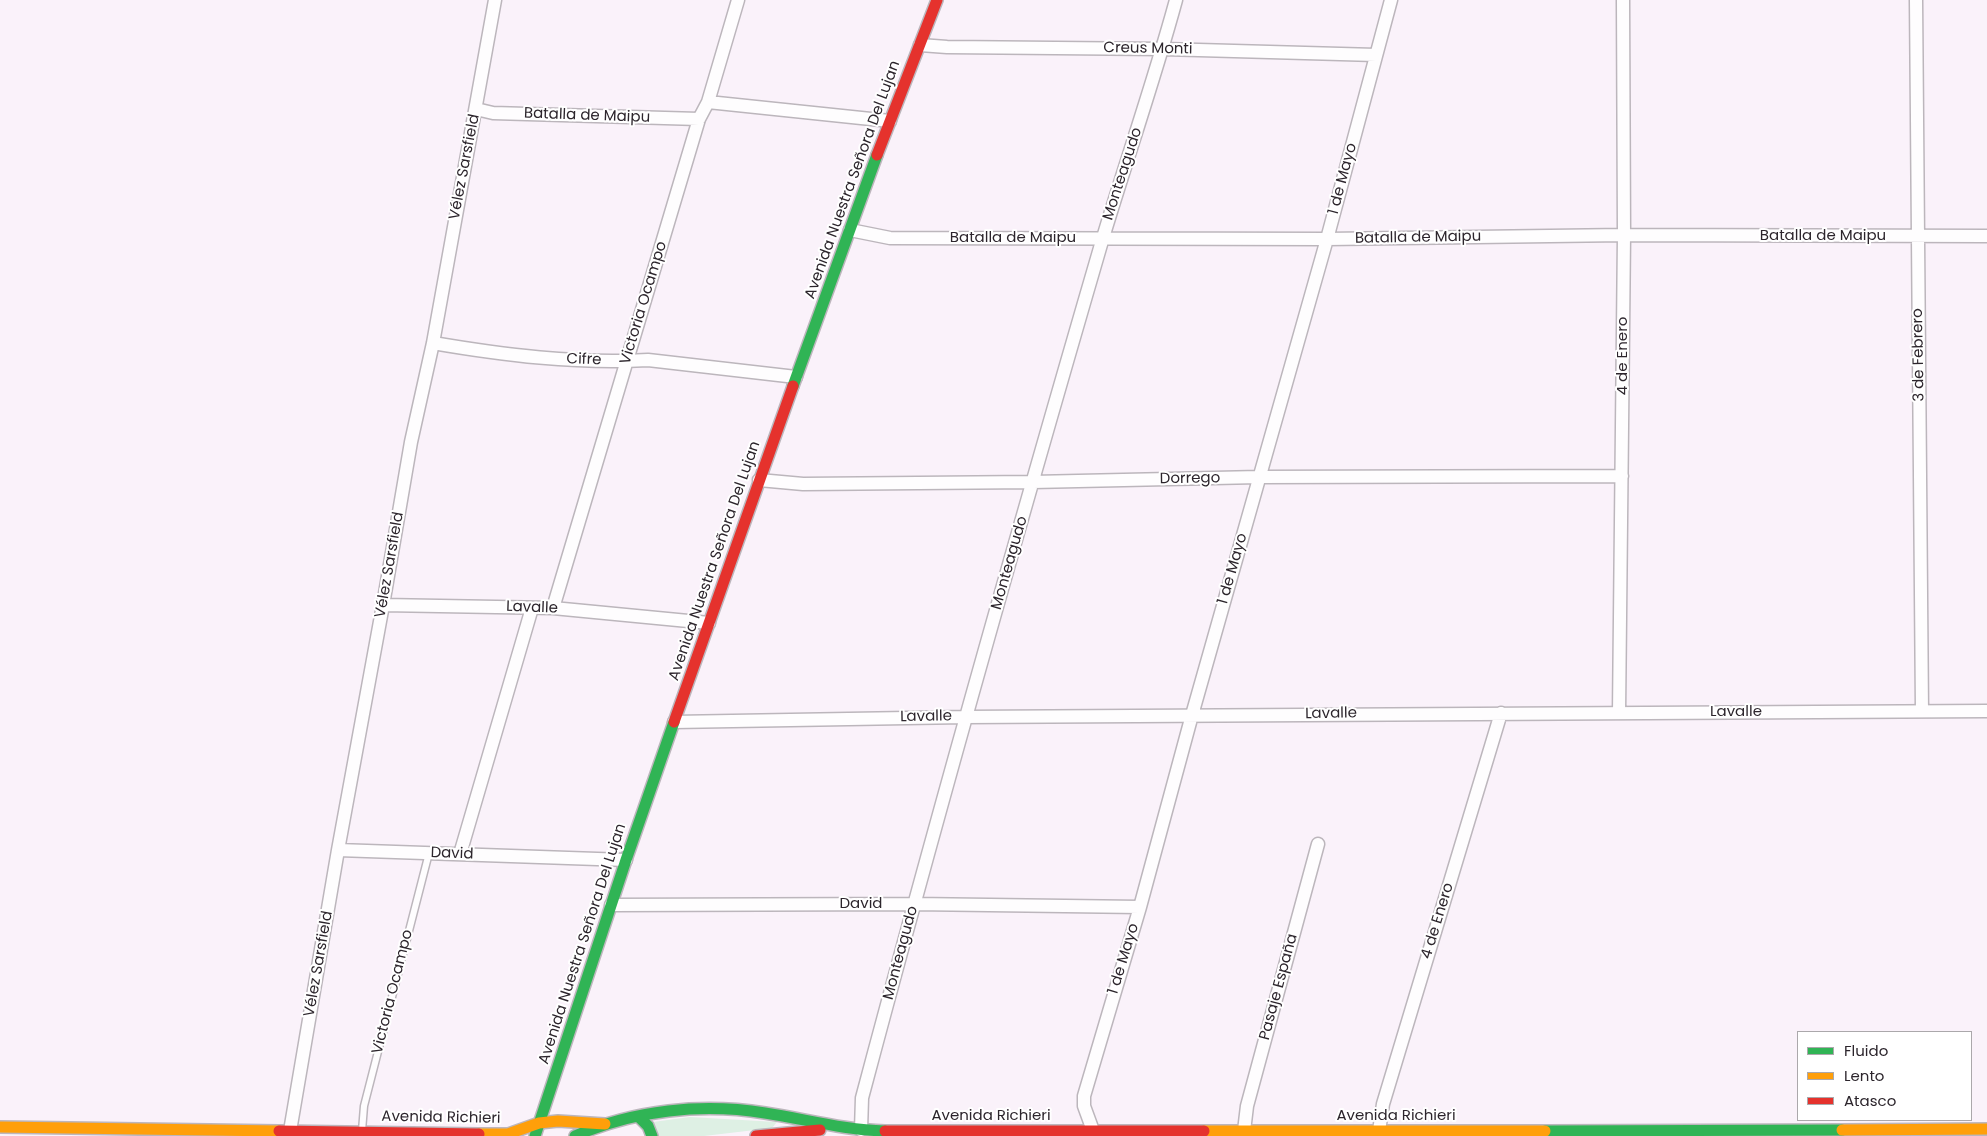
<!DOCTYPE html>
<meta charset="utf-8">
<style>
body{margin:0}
#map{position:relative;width:1987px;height:1136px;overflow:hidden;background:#faf2fa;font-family:Poppins,sans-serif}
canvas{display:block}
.legend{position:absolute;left:1797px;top:1031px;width:175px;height:90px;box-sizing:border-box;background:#fff;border:1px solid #aba8ab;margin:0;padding:6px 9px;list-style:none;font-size:15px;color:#2c252c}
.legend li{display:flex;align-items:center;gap:10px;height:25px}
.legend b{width:25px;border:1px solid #aba8ab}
</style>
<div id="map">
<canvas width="1987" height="1136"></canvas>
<ul class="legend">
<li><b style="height:6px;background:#30b455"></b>Fluido</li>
<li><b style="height:6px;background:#ff9f0a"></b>Lento</li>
<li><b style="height:6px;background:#e5322d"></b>Atasco</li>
</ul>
</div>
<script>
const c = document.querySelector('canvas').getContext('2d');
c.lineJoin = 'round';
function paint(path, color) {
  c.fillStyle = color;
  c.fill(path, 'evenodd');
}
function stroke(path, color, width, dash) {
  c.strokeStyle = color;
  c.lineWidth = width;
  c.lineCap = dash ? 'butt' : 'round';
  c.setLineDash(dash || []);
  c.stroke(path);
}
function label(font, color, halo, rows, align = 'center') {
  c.font = font + ' Poppins,sans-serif';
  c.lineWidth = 4;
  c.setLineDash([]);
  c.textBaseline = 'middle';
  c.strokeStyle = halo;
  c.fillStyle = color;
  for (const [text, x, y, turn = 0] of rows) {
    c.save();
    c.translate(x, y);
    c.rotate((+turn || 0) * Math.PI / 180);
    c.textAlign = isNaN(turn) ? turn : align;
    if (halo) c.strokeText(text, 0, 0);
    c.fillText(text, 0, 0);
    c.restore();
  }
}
paint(new Path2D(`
 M690,1117L777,1122L772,1128L704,1136H659L653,1122Z`), '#def0e4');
const lane = new Path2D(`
 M362,1131L364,1106L429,853`);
const street = new Path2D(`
 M1916,0L1922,711
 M920,45L947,47L1163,49L1376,55
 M708,102L890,121
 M476,109L493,113L699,119
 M850,230L890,238L1327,239L1624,235L1987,236
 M433,343C503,355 576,364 648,360L796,377
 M759,480L803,484L1033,482L1259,477L1622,476
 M383,605L553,608L709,623
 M553,608L699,119L708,102L738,0
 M1619,713L1624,235L1623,0
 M674,722L965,717L1987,711
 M338,850L626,860
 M460,854L532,608
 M611,905L914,904L1140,907
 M861,1130L862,1098C938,812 1019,526 1102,241C1126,161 1154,81 1176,0
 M290,1131L338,850L383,605L411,442L433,343L495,0
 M1244,1131L1247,1106L1318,844
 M1379,1131L1383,1104L1501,713
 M1095,1136L1084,1106V1096L1140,907L1192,715L1327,239L1391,0`);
const fast = new Path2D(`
 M793,386L877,155
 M639,1117L648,1126L652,1136
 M1545,1131L1842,1130
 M535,1136L626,860L674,722
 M575,1136C634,1110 702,1103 765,1113C805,1119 844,1130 885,1131`);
const slow = new Path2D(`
 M0,1127L279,1131
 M1842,1130L1987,1129
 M1204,1131H1545
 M479,1134H508L539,1123L558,1121L605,1124`);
const jam = new Path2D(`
 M877,155L937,0
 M674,722L793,386
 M279,1131L479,1134
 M885,1131H1204
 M756,1136L820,1130`);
stroke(lane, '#bcb6bc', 9);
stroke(street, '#bcb6bc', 15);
stroke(fast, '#bcb6bc', 14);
stroke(slow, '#bcb6bc', 14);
stroke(jam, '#bcb6bc', 14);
stroke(lane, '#fefdfe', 6);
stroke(street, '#fefdfe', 12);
stroke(fast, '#30b455', 11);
stroke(slow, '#ff9f0a', 11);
stroke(jam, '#e5322d', 11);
label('15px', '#2c252c', '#fff', [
 ["Creus Monti",1148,49,1],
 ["Batalla de Maipu",587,116,2],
 ["Vélez Sarsfield",465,167,-79],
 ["Monteagudo",1123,174,-72],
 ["1 de Mayo",1343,179,-75],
 ["Avenida Nuestra Señora Del Lujan",853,180,-70],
 ["Batalla de Maipu",1823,236],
 ["Batalla de Maipu",1013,238],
 ["Batalla de Maipu",1418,238,-1],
 ["Victoria Ocampo",644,303,-73],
 ["3 de Febrero",1919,355,-91],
 ["4 de Enero",1623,356,-90],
 ["Cifre",584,360,2],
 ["Dorrego",1190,479,-1],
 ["Avenida Nuestra Señora Del Lujan",715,561,-71],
 ["Monteagudo",1010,563,-74],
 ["Vélez Sarsfield",390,565,-80],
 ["1 de Mayo",1233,569,-74],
 ["Lavalle",532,608,2],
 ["Lavalle",1736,712],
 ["Lavalle",1331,714,-1],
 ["Lavalle",926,717,-1],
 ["David",452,854,2],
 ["David",861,904],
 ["4 de Enero",1438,921,-73],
 ["Avenida Nuestra Señora Del Lujan",583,944,-72],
 ["Monteagudo",901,953,-75],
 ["1 de Mayo",1124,959,-73],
 ["Vélez Sarsfield",319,964,-80],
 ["Pasaje España",1279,987,-75],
 ["Victoria Ocampo",393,992,-76],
 ["Avenida Richieri",991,1116],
 ["Avenida Richieri",1396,1116],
 ["Avenida Richieri",441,1118,1]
]);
</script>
